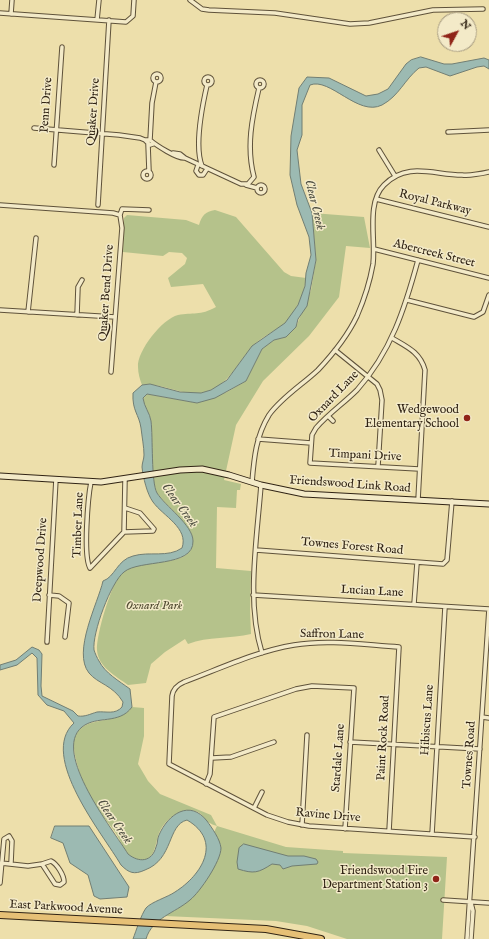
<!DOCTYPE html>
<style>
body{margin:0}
#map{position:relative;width:489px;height:939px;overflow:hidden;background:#eddfab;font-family:"IM FELL English",serif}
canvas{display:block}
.north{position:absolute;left:437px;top:12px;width:40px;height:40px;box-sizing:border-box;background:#f3eac8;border:1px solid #a59a80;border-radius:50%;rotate:50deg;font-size:11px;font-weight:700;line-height:16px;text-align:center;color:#302314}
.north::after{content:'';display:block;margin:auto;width:14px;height:18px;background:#8f2418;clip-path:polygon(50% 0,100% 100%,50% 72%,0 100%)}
</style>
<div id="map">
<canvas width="489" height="939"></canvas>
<div class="north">N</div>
</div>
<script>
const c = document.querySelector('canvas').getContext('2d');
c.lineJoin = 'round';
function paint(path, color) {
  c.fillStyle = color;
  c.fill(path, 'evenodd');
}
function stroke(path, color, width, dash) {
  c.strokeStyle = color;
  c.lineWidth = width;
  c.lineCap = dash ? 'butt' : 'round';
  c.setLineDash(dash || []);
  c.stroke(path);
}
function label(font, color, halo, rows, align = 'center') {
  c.font = font + ' "IM FELL English",serif';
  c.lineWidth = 3;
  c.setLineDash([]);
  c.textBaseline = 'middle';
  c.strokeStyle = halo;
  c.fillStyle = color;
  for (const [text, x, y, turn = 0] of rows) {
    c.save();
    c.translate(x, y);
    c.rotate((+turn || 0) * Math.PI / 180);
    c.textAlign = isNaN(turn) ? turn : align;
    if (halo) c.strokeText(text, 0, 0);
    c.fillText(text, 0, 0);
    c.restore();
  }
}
paint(new Path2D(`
 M215,210L236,217L284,272L291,276L306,278C305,293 294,317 282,326C272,332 260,338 252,347C236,364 228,388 201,393C181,396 161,382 142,385C140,380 138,373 138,367C137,351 162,319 178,315C193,312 200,316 216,307L203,284L171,287L168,278L185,264L187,258L182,253L169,252L163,256L123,252L124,218L127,215L186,220L199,225C202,215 205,212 215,210Z
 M312,213L364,217L370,248L346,246L339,297L309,336L263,381L236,425L224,480L241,484L240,490H237L236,508L217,507L216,568L251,571L250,609L251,634C231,639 208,636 188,644L185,639L165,652L151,664L146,683L128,685C116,676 98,667 97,650C96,635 112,581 123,570C138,556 193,571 193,541C193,526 166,506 157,493C150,482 153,437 151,421C150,413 144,407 143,399L147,394L197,403L227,392L246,381L262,349L274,340L286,337L296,327L311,290L316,260Z
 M132,707L144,708V736L138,764L148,781L160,794L211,815L217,826L286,847L343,851V853L447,857L442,939H347L307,926L276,921L165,916L185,904L221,847L214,832L217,826C214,825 211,824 208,822C204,820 203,814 198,812C181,806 163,820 158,836C155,846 155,857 143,861C138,862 133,859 129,855C123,849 120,839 115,832C105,818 93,805 86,789C81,778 70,747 75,736C86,714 118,726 132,707Z`), '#b5c28b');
const water = new Path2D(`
 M421,57L444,64H452L484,58L489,60V69L484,66L477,67L450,76L426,67L419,68C405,79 399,96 382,105C358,117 330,77 310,85L302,105V135L297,150L301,184L312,213L316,260L307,306L298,319L296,327L286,337L274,340L262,349L246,381L215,398L197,403L147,394L143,398C144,407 150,413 151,421C153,436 151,483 157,493C165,506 193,525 193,541C194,568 139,559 124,572C111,582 92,633 94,650C95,653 97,658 99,661C105,673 119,681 130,689L132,707C119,725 97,715 82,727C51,752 114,831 128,854C139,863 152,862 156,847C158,843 157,839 159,835C168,814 190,799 207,821C212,828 220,839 221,848C221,861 200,892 190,900C175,913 152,918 146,939H133C136,931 141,915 146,908C151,902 168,897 175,892C202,875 223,841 187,820C167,825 174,859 145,870C134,875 129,873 121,865C103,834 38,756 74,723L64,711L47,705L38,695L37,658L32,653L17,665L0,670V665L16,660L32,647L39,650L42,654L41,686L42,696L73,711L78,716C85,717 90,714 97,712C106,711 115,715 122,707L123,702C113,685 98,684 89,673C72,652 98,603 103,581C115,577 117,560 133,556C149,551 168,558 182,548C189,528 163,516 153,502C147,494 143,477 142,467C142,463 144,459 144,455C144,447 142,437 141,428C139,414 132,411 133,393L142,385L150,384L180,392L201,393L211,390L227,380L252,346L285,323L298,305L305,286L306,273L311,255L309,237L297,205L290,175L291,136L299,88L307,77L329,78L366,96L378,94L388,89L406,64L411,60Z
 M55,826H89L129,887L127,897L100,899L94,896L88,875L70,863L63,843L51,838Z
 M244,844L288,856H304L316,859L318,862L317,864L292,866L283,869L280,865L272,864C258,873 254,874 238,869L237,862L239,848Z`);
paint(water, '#9cbab2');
stroke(water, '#717e73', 1);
const minor = new Path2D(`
 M190,0L202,9L209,10L275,13L350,24L369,23L433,10L483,9
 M0,13L126,22L133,16L134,0
 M11,14L12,0
 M97,20L99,0
 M153 78a4 4 0 1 1 8 0a4 4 0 1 1-8 0Z
 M204 81a4 4 0 1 1 8 0a4 4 0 1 1-8 0Z
 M256 84a4 4 0 1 1 8 0a4 4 0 1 1-8 0Z
 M34,128L119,135L140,138L145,140
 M448,132L489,130
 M150,140L152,103L156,82
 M148,144L149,171
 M153,144L150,145L145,140H150C156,145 177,159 185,158L241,184H248L254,177C246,147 252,118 259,88
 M379,150L395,176
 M173,153L180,154L185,158
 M54,165L62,47
 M198,165L196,171L199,175H203L207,169
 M202,166C194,146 202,107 207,85
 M143 175a4 4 0 1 1 8 0a4 4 0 1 1-8 0Z
 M257 189a4 4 0 1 1 8 0a4 4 0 1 1-8 0Z
 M246,185L257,188
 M376,199L489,227
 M0,205L113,213L120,215
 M98,205L109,20
 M120,215L122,209L149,210
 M374,249L489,278
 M418,260C405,308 391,352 357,390C344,403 328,414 316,428L312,435L310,463L419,469
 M407,300L474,317L483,312L489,295
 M0,310L115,317
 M28,312L36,238
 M77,315L78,287L82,280
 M392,338C407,347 420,352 425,370L418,500
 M335,350L377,384L380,390L382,400L378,466
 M111,372L122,228L120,215
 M328,416L333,421
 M258,439L311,443
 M91,482C88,497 83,556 90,568L124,532L125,480
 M252,482C254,458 256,436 269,415C282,397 302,385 318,370C333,354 348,335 357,316C364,300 370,281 373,264C376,239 366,203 384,185C407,161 434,175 462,175C471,176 480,174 489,172
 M261,485C257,539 246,602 262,653
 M124,532L153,531L154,529L140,513L125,508
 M256,550L443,564L447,560L452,501
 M49,595L59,596L69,603L65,637
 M253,595L489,609
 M414,604L417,563
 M47,642L56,479
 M482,717L489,718
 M350,742L480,749
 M212,758L231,757L274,742
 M206,784L210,774L214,717L296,689L312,686L354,688L345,829
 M254,808L262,792
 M302,825L307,735
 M389,831L399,647C365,645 328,639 294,645C257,651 219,669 184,682C177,685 173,689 172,696L169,764L267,815L288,822L309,826L475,837
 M432,834L445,607
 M51,861C57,864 64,875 64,882L60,885L55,884L42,864Z
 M1,863L28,866L42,864
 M0,883L4,839L9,836L12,841L11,863
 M443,900L489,903
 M471,903L473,911L471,939
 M467,939L489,609`);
const secondary = new Path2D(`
 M0,476L101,482L180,470L202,469L229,475L261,485L304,494L489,504`);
const primary = new Path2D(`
 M0,915L266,929L321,939`);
stroke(minor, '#5f523a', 5.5);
stroke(secondary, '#302314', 7);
stroke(primary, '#302314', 8);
stroke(minor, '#f3eac8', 3.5);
stroke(secondary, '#f3eac8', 5);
stroke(primary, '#e6c076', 6);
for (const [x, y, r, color] of [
 [467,418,4,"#8f2418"],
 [436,879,4,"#8f2418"]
]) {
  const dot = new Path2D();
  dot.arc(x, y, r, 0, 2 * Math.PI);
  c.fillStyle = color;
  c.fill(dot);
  stroke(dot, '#f3eac8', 1.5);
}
label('12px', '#302314', '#f3eac8', [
 ["Penn Drive",47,105,-86],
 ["Quaker Drive",94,112,-86],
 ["Royal Parkway",435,203,14],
 ["Abercreek Street",434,254,14],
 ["Quaker Bend Drive",107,293,-86],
 ["Oxnard Lane",334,397,-46],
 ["Timpani Drive",365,456,3],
 ["Friendswood Link Road",350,485,4],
 ["Timber Lane",79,525,-88],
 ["Townes Forest Road",352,547,5],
 ["Deepwood Drive",41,560,-86],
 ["Lucian Lane",372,592,3],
 ["Saffron Lane",332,635,1],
 ["Hibiscus Lane",428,720,-86],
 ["Paint Rock Road",384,738,-87],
 ["Townes Road",470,755,-86],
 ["Stardale Lane",339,758,-86],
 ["Ravine Drive",328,816,5],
 ["East Parkwood Avenue",66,908,3]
]);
label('12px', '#302314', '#f3eac8', [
 ["Wedgewood",459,411],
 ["Elementary School",459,425],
 ["Friendswood Fire",428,872],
 ["Department Station 3",428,886]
], 'right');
label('italic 12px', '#514b32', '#f3eac8', [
 ["Oxnard Park",154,607]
]);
label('italic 13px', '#505043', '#f3eac8', [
 ["Clear Creek",314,205,76],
 ["Clear Creek",179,506,54],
 ["Clear Creek",114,822,55]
]);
</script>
